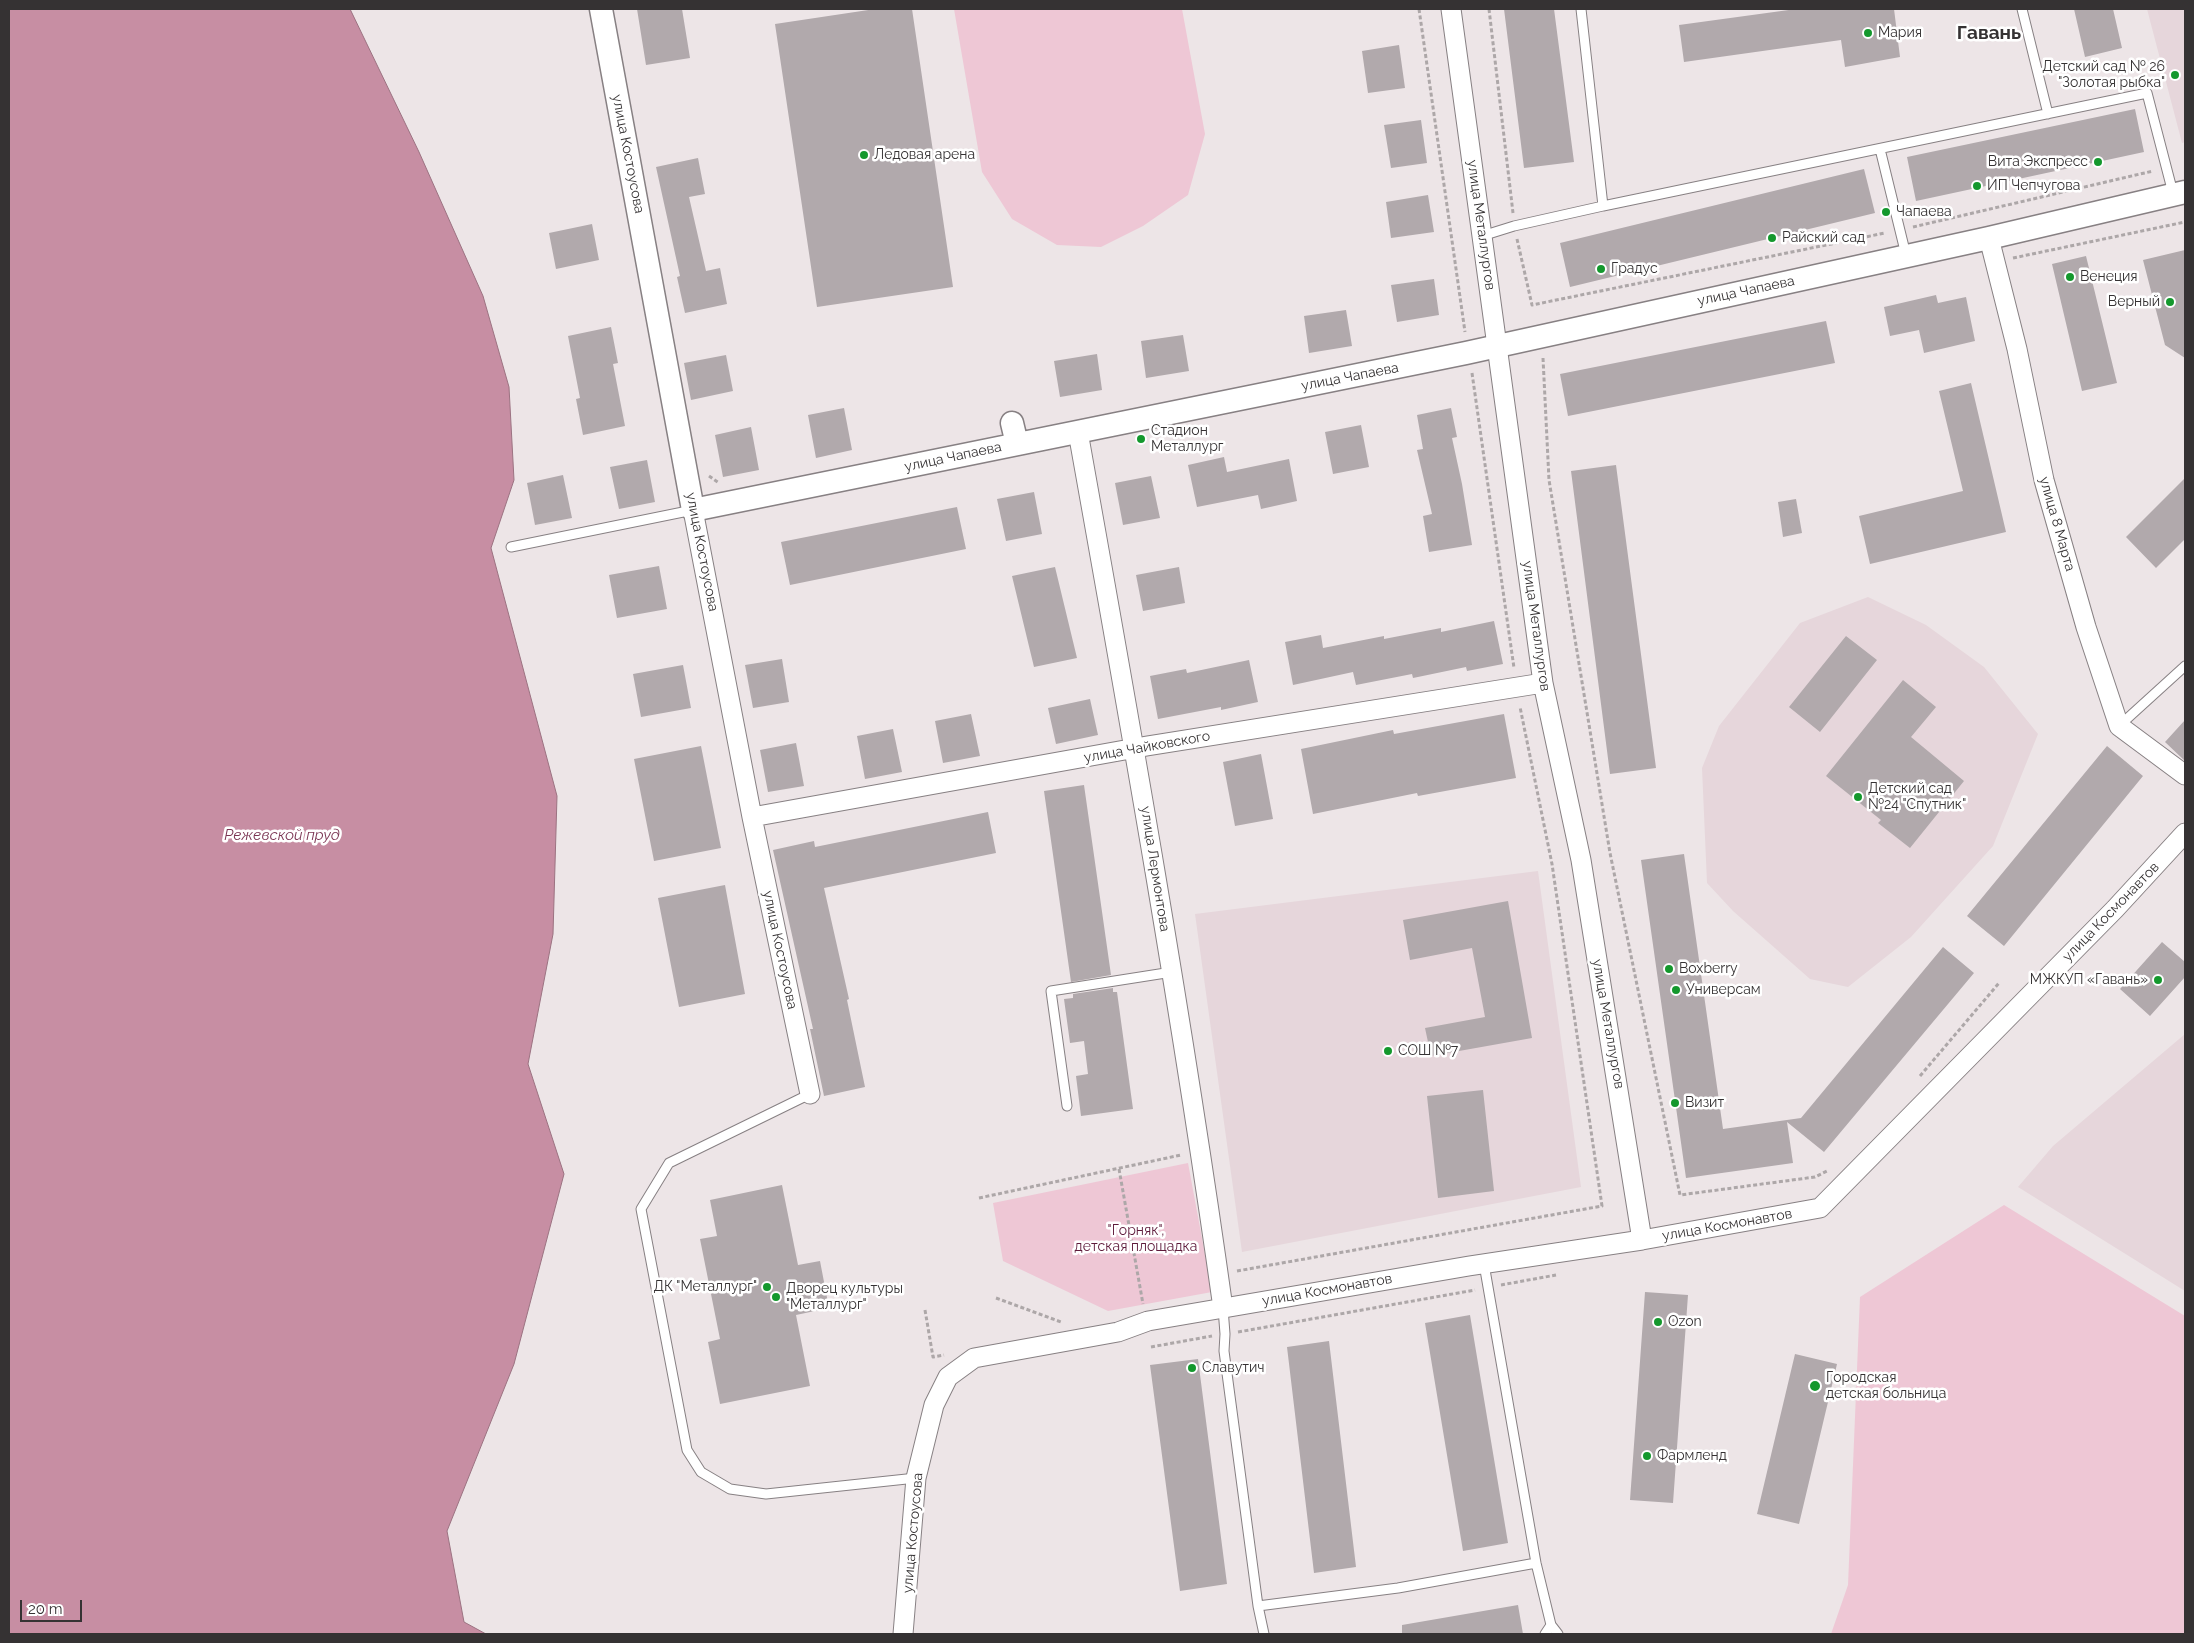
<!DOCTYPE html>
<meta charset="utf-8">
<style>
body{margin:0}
#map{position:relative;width:2194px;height:1643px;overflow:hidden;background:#ede5e7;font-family:Raleway,sans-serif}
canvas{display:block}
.frame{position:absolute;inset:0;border:10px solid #353233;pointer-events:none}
.scale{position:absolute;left:20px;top:1600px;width:62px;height:22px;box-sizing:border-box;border:2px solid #353233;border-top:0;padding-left:6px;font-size:15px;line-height:18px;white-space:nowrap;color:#353233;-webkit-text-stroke:4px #fff;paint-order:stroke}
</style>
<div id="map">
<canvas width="2194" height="1643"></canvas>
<div class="frame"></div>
<div class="scale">20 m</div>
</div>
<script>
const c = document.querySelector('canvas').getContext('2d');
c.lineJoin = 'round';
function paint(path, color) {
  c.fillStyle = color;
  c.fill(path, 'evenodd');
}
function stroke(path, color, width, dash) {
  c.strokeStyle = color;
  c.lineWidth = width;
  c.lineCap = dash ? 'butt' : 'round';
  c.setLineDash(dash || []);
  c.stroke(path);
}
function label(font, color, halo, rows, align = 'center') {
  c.font = font + ' Raleway,sans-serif';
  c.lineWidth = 5;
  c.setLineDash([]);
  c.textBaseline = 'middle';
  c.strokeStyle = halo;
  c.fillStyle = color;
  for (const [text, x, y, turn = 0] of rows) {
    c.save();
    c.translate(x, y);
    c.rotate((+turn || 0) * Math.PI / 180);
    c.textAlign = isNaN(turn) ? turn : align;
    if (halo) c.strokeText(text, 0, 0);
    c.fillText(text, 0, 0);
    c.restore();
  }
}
paint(new Path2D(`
 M2147,9H2185V142L2182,143Z
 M1868,597L1926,625L1984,667L2038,734L1993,846L1911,937L1848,987L1810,979L1733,911L1707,883L1702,768L1719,726L1800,623Z
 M1538,871L1581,1187L1242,1252L1195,914Z
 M2185,1034V1291L2018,1187L2053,1146Z`), '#e6d6db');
paint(new Path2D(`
 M954,9H1182L1205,134L1188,195L1143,226L1101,247L1057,245L1012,219L982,172Z
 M1188,1163L1212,1292L1108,1311L1003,1261L993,1203Z
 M2004,1205L2185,1316V1634H1831L1848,1585L1860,1297Z`), '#eec7d5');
const water = new Path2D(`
 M9,9H350L419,152L483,296L509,387L514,480L491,548L557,796L553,934L528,1064L564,1174L514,1364L447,1531L464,1622L486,1634H9Z`);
paint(water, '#c78ea3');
stroke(water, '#9b7281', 1);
paint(new Path2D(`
 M637,9H682L690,58L646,65Z
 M875,9H912L953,287L817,307L775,24Z
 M1504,9H1554L1574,162L1524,168Z
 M1796,9H1894L1900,57L1845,67L1841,40L1684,62L1679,25Z
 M2074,9H2113L2122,48L2085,57Z
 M1399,45L1405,88L1368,93L1362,51Z
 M2135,109L2144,152L1916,201L1907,157Z
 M1421,120L1427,163L1391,168L1384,125Z
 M698,158L705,194L689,197L706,271L720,268L727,304L685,313L677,277L680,276L656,167Z
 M1864,169L1875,213L1570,287L1560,243Z
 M1428,195L1434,232L1391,238L1386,202Z
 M592,224L599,260L556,269L549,233Z
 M2185,250V358L2165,345L2143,260Z
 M2086,256L2117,383L2082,391L2052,264Z
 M1434,279L1439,315L1397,322L1391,285Z
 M1936,295L1938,303L1966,297L1975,341L1924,353L1919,330L1890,336L1884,307Z
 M1346,310L1352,346L1309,353L1304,316Z
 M1826,321L1835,363L1568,416L1560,374Z
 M611,327L618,363L613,364L625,426L583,435L576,399L580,398L568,336Z
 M1183,335L1189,371L1146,378L1141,341Z
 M1097,354L1102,390L1060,397L1054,361Z
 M726,355L733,391L691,400L684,363Z
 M1971,383L2006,532L1870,564L1859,516L1963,491L1939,391Z
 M844,408L852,450L816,458L808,415Z
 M1451,408L1457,437L1452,438L1462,484L1472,545L1429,552L1423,516L1432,514L1417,450L1423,449L1417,415Z
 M1361,425L1369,467L1333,474L1325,432Z
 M751,427L759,470L723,477L715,435Z
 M1224,457L1227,472L1289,459L1297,501L1261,509L1258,495L1197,507L1188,465Z
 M647,460L655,502L619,509L610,467Z
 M1616,465L1656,768L1610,774L1571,471Z
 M563,475L572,518L535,525L527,483Z
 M1151,476L1160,518L1123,525L1115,483Z
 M2185,478V539L2156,568L2126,537Z
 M1034,492L1042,534L1006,541L997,499Z
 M1796,499L1802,533L1783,537L1778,502Z
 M957,507L966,549L790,585L781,542Z
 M659,566L667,609L617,618L609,575Z
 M1055,567L1077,658L1034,667L1012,576Z
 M1179,567L1185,603L1143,611L1136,575Z
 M1494,621L1503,664L1467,671L1466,667L1413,678L1412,674L1356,685L1353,672L1293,685L1285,642L1321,635L1323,648L1384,636V639L1441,628V632Z
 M1846,636L1877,660L1820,732L1789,707Z
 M782,659L789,702L753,708L745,665Z
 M1249,660L1258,702L1221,710V707L1158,719L1150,676L1186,669L1187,673Z
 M683,665L691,708L641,717L633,674Z
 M1903,680L1936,707L1911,737L1964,781L1910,848L1878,823L1881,820L1826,776Z
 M1090,699L1098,735L1056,744L1048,708Z
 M971,714L980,756L943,763L935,721Z
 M1504,714L1516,778L1418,796L1417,793L1313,814L1301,749L1393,730L1394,734Z
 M2185,720V761L2165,742Z
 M893,729L902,772L865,779L857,736Z
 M796,743L804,786L768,792L760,750Z
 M701,746L721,848L654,861L634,759Z
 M2107,746L2143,776L2004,946L1967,916Z
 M1261,754L1273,819L1235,826L1223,762Z
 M1084,785L1111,975L1071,982L1044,791Z
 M988,812L996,853L824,888L849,999L847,1000L865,1087L824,1096L810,1029H813L773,850L814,841L815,847Z
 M1684,854L1723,1129L1801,1118L1943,947L1974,973L1824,1152L1787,1122L1793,1163L1686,1178L1641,860Z
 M725,885L745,994L679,1007L658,898Z
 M1508,901L1532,1038L1431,1056L1425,1028L1485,1017L1472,948L1410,960L1403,920Z
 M2162,942L2185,962V977L2150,1016L2120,989Z
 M1113,988V992H1117L1133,1109L1081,1116L1076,1076L1088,1074L1084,1041L1070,1043L1064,999L1073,998V994Z
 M1483,1090L1494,1191L1438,1198L1427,1096Z
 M782,1185L798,1265L820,1261L829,1308L796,1315L810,1386L720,1404L708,1342L720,1339L700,1239L717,1236L710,1200Z
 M1645,1292L1688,1295L1673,1503L1630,1500Z
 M1470,1315L1508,1543L1463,1551L1425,1323Z
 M1329,1341L1356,1567L1314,1573L1287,1347Z
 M1795,1354L1837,1364L1799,1524L1757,1514Z
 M1198,1359L1227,1584L1180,1591L1150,1365Z
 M1518,1605L1523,1634H1402V1625Z`), '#b1a9ac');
const service = new Path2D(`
 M2022,9L2048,114
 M1880,149L1906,255
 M1603,206L2147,93L2173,193
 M1482,236L1514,226L1603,206L1581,9
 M511,547L693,510
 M2119,726L2185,666
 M810,1094L669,1163L641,1209L687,1450L701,1472L730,1489L766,1494L916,1478
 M1067,1106L1051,991L1172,972
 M1484,1264L1536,1563L1551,1625L1558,1634
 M1223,1308L1225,1334L1224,1351L1258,1606L1264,1634
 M1258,1606L1398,1588L1536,1563
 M1545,1634L1551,1625`);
const minor = new Path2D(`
 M1451,9L1543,683L1581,860L1642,1240
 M1989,238L2017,349L2044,480L2086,627L2119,726L2185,775
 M1078,432C1130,723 1182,1015 1223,1308
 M693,510L752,817L810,1094
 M752,817L1147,746L1543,683
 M903,1634L916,1478L934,1405L948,1377L974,1358L1118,1332L1148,1321L1469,1266L1642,1240L1820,1208L2115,909L2185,833`);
const tertiary = new Path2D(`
 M601,9L693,510L1466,353L1989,238L2185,192
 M1012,423L1017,444`);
stroke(service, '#878083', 11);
stroke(minor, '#878083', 21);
stroke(tertiary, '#878083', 25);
stroke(new Path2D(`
 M1419,9L1465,332
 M1489,9L1513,213
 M1913,227L2153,171
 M1517,239L1532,305L1885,233
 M2013,258L2185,222
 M1543,358L1549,480L1610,853L1680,1195L1815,1177L1827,1171
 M1472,373L1514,668
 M709,476L719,483
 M1920,1076L1999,983
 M1119,1169L1143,1304
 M979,1198L1181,1155
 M1237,1271L1602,1206L1552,864L1520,707
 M1501,1285L1556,1275
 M996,1298L1061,1322
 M925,1310L933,1357L944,1355
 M1238,1332L1475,1290
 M1151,1347L1212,1336`), '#ada7a8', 3, [4, 2.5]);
stroke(service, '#fff', 9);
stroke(minor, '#fff', 19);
stroke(tertiary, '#fff', 22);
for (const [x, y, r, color] of [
 [1868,33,5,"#14982d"],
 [2175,75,5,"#14982d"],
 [864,155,5,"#14982d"],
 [2098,162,5,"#14982d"],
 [1977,186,5,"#14982d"],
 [1886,212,5,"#14982d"],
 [1772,238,5,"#14982d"],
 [1601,269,5,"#14982d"],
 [2070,277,5,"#14982d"],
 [2170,302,5,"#14982d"],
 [1141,439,5,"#14982d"],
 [1858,797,5,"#14982d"],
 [1669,969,5,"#14982d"],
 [2158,980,5,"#14982d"],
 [1676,990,5,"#14982d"],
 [1388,1051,5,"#14982d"],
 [1675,1103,5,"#14982d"],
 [767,1287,5,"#14982d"],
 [776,1297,5,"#14982d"],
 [1658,1322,5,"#14982d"],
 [1192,1368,5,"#14982d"],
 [1815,1386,6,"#14982d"],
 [1647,1456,5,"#14982d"]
]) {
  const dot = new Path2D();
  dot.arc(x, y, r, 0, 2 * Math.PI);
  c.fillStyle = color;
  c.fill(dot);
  stroke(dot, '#fff', 2);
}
label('14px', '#353233', '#fff', [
 ["Мария",1878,33],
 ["Детский сад № 26",2165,67,"right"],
 ["\"Золотая рыбка\"",2165,83,"right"],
 ["Ледовая арена",874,155],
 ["Вита Экспресс",2088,162,"right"],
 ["ИП Чепчугова",1987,186],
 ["Чапаева",1896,212],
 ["Райский сад",1782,238],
 ["Градус",1611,269],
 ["Венеция",2080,277],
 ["Верный",2160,302,"right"],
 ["Стадион",1151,431],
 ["Металлург",1151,447],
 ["Детский сад",1868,789],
 ["№24 \"Спутник\"",1868,805],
 ["Boxberry",1679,969],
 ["МЖКУП «Гавань»",2148,980,"right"],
 ["Универсам",1686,990],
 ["СОШ №7",1398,1051],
 ["Визит",1685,1103],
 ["ДК \"Металлург\"",757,1287,"right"],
 ["Дворец культуры",786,1289],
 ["\"Металлург\"",786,1305],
 ["Ozon",1668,1322],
 ["Славутич",1202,1368],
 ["Городская",1826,1378],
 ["детская больница",1826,1394],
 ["Фармленд",1657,1456]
], 'left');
label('14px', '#353233', '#fff', [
 ["улица Костоусова",628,154,79],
 ["улица Металлургов",1481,225,82],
 ["улица Чапаева",1746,291,-12],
 ["улица Чапаева",1350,377,-11],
 ["улица Чапаева",953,457,-12],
 ["улица 8 Марта",2057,524,74],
 ["улица Костоусова",702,552,79],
 ["улица Металлургов",1536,626,82],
 ["улица Чайковского",1147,747,-10],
 ["улица Лермонтова",1155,869,81],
 ["улица Космонавтов",2111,912,-46],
 ["улица Костоусова",780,950,78],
 ["улица Металлургов",1608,1024,80],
 ["улица Космонавтов",1727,1225,-10],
 ["улица Космонавтов",1327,1290,-10],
 ["улица Костоусова",913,1533,-85]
]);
label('14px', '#5e1b3b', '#fff', [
 ["\"Горняк\",",1136,1231],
 ["детская площадка",1136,1247]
]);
label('italic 15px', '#7b3553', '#fff', [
 ["Режевской пруд",282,835]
]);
label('bold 19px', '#353233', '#fff', [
 ["Гавань",1989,33]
]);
</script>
